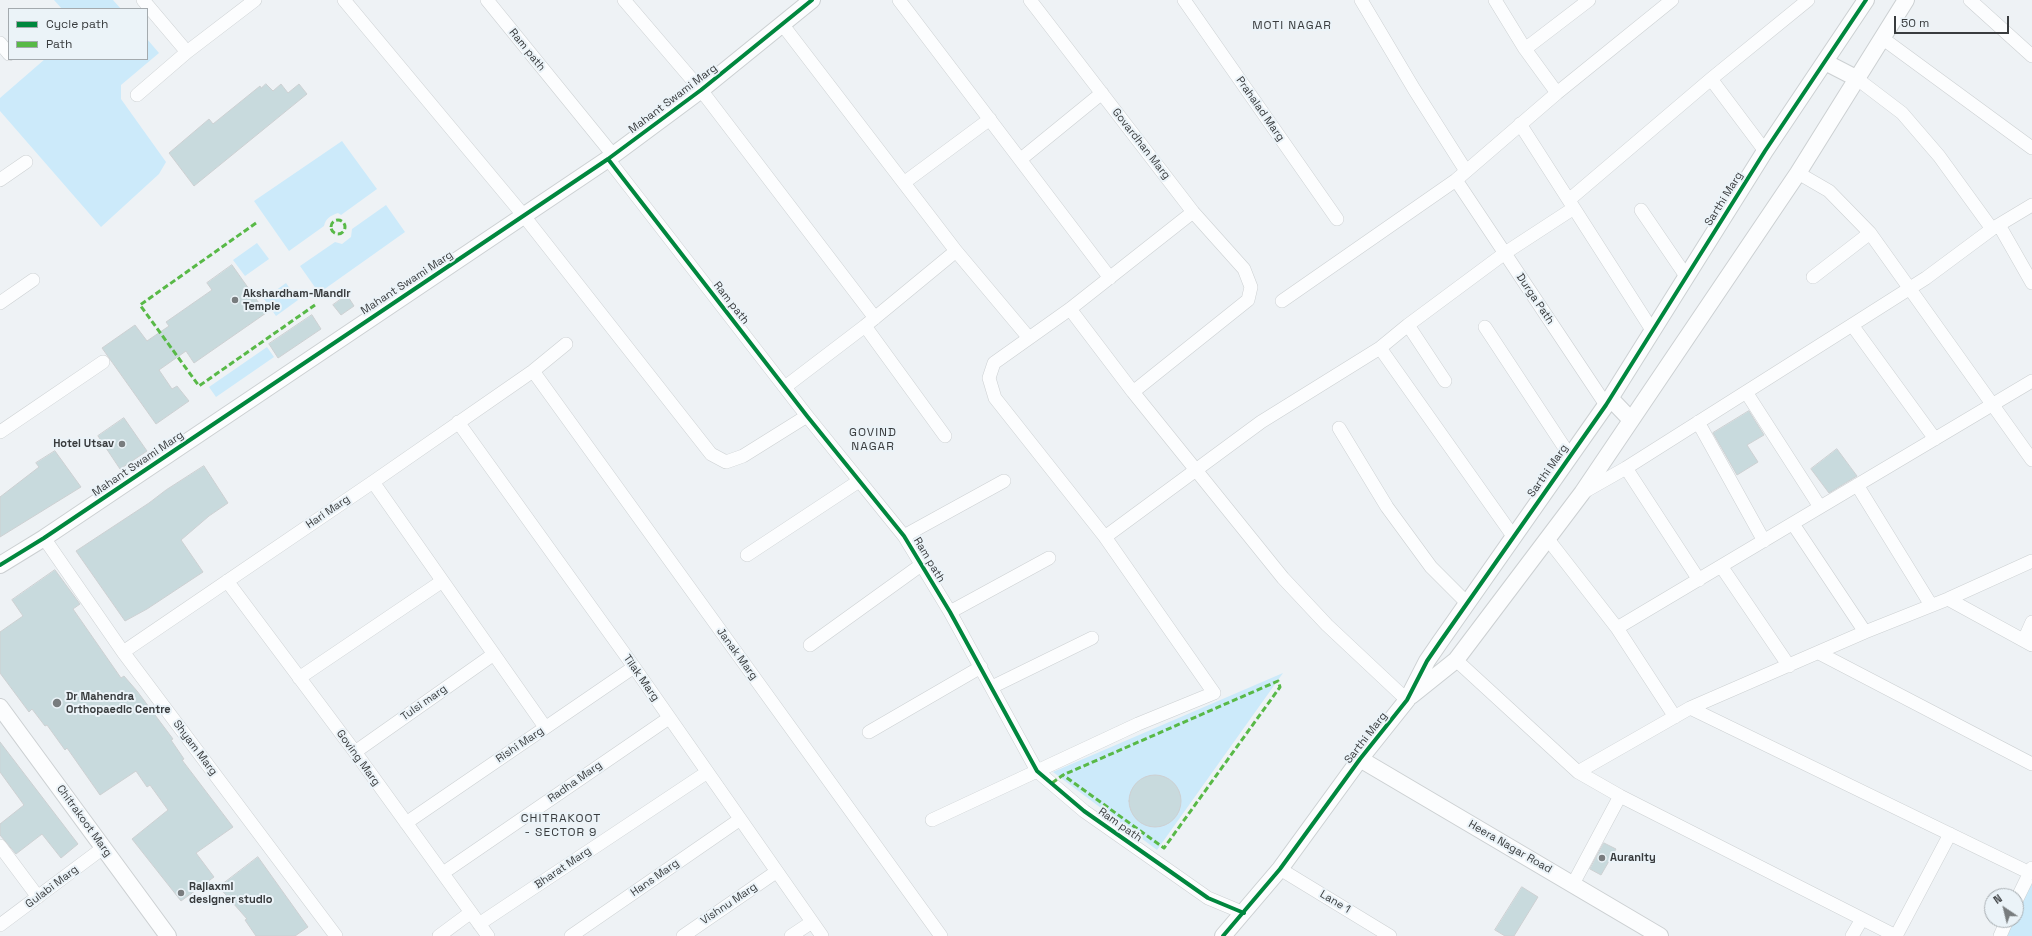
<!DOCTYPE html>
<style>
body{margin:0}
#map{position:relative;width:2032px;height:936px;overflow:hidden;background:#eef2f5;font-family:"Space Grotesk",sans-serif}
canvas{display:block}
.legend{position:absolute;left:8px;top:8px;width:140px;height:52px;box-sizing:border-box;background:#ebf3f8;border:1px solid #a4aaae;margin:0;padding:5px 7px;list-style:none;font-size:12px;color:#393c3e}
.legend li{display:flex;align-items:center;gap:8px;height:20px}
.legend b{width:20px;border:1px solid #a4aaae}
.north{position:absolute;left:1984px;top:888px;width:40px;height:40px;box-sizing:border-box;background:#ebf3f8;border:1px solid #a4aaae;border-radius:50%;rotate:325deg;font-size:11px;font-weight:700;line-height:16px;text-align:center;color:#393c3e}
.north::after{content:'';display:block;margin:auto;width:14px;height:18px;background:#787c7e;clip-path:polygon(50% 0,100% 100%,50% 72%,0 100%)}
.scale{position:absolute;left:1894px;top:16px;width:115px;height:18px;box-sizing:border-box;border:2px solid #393c3e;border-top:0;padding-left:5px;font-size:12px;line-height:14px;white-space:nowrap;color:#393c3e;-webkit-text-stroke:3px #ebf3f8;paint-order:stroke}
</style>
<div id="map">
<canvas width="2032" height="936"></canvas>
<ul class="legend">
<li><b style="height:5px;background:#00873e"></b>Cycle path</li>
<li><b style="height:5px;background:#58b947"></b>Path</li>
</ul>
<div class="north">N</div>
<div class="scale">50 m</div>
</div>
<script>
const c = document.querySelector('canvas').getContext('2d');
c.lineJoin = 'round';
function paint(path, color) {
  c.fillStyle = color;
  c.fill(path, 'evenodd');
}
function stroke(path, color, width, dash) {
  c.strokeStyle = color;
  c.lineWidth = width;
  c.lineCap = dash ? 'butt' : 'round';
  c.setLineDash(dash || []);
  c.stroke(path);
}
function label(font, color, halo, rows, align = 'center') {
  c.font = font + ' "Space Grotesk",sans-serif';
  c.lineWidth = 4;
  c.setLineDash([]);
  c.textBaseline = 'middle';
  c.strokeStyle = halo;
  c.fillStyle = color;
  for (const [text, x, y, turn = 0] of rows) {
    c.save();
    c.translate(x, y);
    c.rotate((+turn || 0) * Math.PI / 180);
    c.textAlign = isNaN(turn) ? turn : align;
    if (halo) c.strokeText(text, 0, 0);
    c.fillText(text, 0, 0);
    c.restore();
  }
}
paint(new Path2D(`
 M54,0H113L121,9H62Z
 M147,39L159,53L121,85V99L166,162L159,174L101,227L0,111V98L45,59H147Z
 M342,141L377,189L341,215L338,213C330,216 326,218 324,226L289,251L254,201Z
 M386,205L405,232L319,293L300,266L335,242L342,244L351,237L352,229Z
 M257,243L269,259L245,276L233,260Z
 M286,283L298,300L276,316L264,299Z
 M267,347L274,357L216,397L209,387Z
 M1283,673L1157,850L1053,772Z
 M2032,868V936H2000L2007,920H2016V901Z`), '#cceafa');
const building = new Path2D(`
 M266,84L273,91L281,84L288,93L299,84L307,94L194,186L169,153L209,119L213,124L260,86L261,88Z
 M232,265L266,313L194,363L186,351L159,370L172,389L177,386L189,401L156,424L102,348L135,325L147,341L169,326L166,322L212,290L207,283Z
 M347,295L354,306L341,315L333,305Z
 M312,315L321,329L278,358L269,344Z
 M1749,411L1764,435L1747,445L1758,462L1737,475L1713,433Z
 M124,418L147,451L120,469L98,436Z
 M1837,449L1857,476L1829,493L1811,469Z
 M55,451L81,487L0,537V497L39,467L36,463Z
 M204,466L228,503L209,516L181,540L203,572L147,609L125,621L76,551L149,503L166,490Z
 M55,570L80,604L73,609L121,678L124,676L137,691L173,739L171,740L184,759L182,760L233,827L196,853L214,877L181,901L132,839L168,810L150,785L147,787L136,771L100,795L67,748L65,750L47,725L45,726L32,709L29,712L0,673V632L23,616L12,600Z
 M0,742L78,844L61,858L42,834L16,854L0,835V824L24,805L0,772Z
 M1129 801a26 26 0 1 1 52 0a26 26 0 1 1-52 0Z
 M1604,843L1616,849L1601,875L1590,869Z
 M258,857L308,927L295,936H256L245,920L247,919L219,887Z
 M1522,887L1538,897L1514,936H1505L1495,930Z`);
paint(building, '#c8dadd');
stroke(building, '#cdd0d2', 1);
const minor = new Path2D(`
 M143,0L187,52
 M344,0L524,216L711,454L726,462L743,456L807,416
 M487,0L613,155
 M624,0L701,90L875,318
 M899,0L1110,278
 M1030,0L1193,212L1244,269L1251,287L1248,300L1133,392
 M1184,0L1337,219
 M1361,0L1414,89L1466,171
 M1495,0L1525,49L1557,93
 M1970,0L2032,56
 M782,24L956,251L1029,338
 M1882,38L2032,148
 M0,43L9,54
 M1525,49L1589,0
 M1856,78L1902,113L1939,156L1992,229
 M1711,79L1765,151
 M137,95L187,52L255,0
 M1520,124L1652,330
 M608,159L807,416L904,536L950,612L1037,771L1084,811L1208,898L1244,913
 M1021,159L1102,93
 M1798,173L1829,191L1870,233L2032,460
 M0,180L26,162
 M905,182L990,119
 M1570,199L1711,79L1808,0
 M1641,210L1686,276
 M1999,225L2032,283
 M1813,277L1870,233
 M1282,301L1456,180
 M0,303L33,280
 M1070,309L1133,392L1283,578L1327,625L1407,700
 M1408,325L1445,381
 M1852,325L1935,439
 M865,326L945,436
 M1485,327L1570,456
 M1380,348L1513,536
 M533,371L941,936
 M785,387L865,326L956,251
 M1746,392L1820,507
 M1606,405L1456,180L1557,93L1672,0
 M458,422L634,667L822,936
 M1698,422L1764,541
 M1339,428L1387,507L1431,567L1467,603
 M0,432L103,362
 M1626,468L1699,580
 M373,482L545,727
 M1857,485L1931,605
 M1582,493L1626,468L1852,325L1926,278L1992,229L2032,205
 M1793,524L1865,632
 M904,536L1004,481
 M1105,537L1261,422L1380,348L1408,325L1505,253L1574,208
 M44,538L123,652L336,936
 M1547,538L1617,628L1675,717
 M747,555L859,481
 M1721,566L1789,666
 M227,581L355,752L488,936
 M1948,599L2032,645
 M950,612L1049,558
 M1617,628L2032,381
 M2024,640L2032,622
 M810,645L921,565
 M123,652L373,482L533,371L566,344
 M1819,653L2032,764
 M1456,660L1578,772L1620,796L1896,936
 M299,678L441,582
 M992,687L1092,638
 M1690,708L2030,873
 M869,732L981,667
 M355,752L494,654
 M1578,772L1690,708L1865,632L1948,599L2032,561
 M932,820L1138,724L1214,693L1105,537L995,398L989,378L994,363L1070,309L1193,212
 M406,823L634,667
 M0,846L38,897
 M1280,869L1390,936
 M443,873L669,718
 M1573,884L1620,796
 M2016,901L2032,868
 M479,924L706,773
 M0,925L103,848
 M439,936L470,913
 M571,936L739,820
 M683,936L776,872
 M791,936L812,922
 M1852,936L1862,919
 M1896,936L1950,834
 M2000,936L2007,920`);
const tertiary = new Path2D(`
 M1825,62L1856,78
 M1610,398L1631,420
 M0,565L44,538L608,159L701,90L812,0
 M1411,696L1456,660L1582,493L1798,173L1906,0
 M0,707L168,936
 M1360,759L1660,936
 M1223,936L1280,869L1360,759L1407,700L1427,661L1440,642L1606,405L1765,151L1866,0`);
stroke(minor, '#ccd0d2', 14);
stroke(tertiary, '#ccd0d2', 18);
stroke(minor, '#fcfdfe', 13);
stroke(tertiary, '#fcfdfe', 16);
stroke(new Path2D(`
 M331 227a7 7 0 1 1 14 0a7 7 0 1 1-14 0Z
 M256,223L140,305L199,386L315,305
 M1052,783L1063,775L1278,681L1280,687L1164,848L1063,775`), '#58b947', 3, [6, 3]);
stroke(new Path2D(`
 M608,159L807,416L904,536L950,612L1037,771L1084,811L1208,898L1244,913
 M0,565L44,538L608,159L701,90L812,0
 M1223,936L1280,869L1360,759L1407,700L1427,661L1440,642L1606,405L1765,151L1866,0`), '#00873e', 4);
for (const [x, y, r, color] of [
 [235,300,4,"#787c7e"],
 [122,444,4,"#787c7e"],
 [57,703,5,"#787c7e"],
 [1602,858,4,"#787c7e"],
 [181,893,4,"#787c7e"]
]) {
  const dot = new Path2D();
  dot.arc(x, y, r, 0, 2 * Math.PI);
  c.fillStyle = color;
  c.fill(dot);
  stroke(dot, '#ebf3f8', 1.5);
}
label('11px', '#393c3e', '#ebf3f8', [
 ["Ram path",527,50,51],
 ["Mahant Swami Marg",673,99,-37],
 ["Prahalad Marg",1260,109,55],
 ["Govardhan Marg",1141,144,52],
 ["Sarthi Marg",1724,199,-58],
 ["Mahant Swami Marg",407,283,-33],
 ["Durga Path",1535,299,56],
 ["Ram path",731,303,52],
 ["Mahant Swami Marg",138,464,-34],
 ["Sarthi Marg",1548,471,-55],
 ["Hari Marg",328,512,-34],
 ["Ram path",929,560,59],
 ["Janak Marg",737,654,54],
 ["Tilak Marg",641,678,55],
 ["Tulsi marg",424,703,-35],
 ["Sarthi Marg",1366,738,-52],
 ["Rishi Marg",520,745,-34],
 ["Shyam Marg",195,748,53],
 ["Goving Marg",358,758,54],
 ["Radha Marg",575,782,-35],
 ["Chitrakoot Marg",84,821,54],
 ["Ram path",1120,825,35],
 ["Heera Nagar Road",1510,847,30],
 ["Bharat Marg",563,868,-34],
 ["Hans Marg",655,878,-35],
 ["Gulabi Marg",52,887,-37],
 ["Lane 1",1335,902,31],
 ["Vishnu Marg",729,904,-34]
]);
label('bold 11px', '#393c3e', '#ebf3f8', [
 ["Akshardham-Mandir",243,294],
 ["Temple",243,307],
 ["Hotel Utsav",114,444,"right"],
 ["Dr Mahendra",66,697],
 ["Orthopaedic Centre",66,710],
 ["Auranity",1610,858],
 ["Rajlaxmi",189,887],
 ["designer studio",189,900]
], 'left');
c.letterSpacing = '1px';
label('12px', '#393c3e', '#ebf3f8', [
 ["MOTI NAGAR",1292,26],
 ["GOVIND",873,433],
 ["NAGAR",873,447],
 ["CHITRAKOOT",561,819],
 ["- SECTOR 9",561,833]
]);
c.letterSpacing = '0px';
</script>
